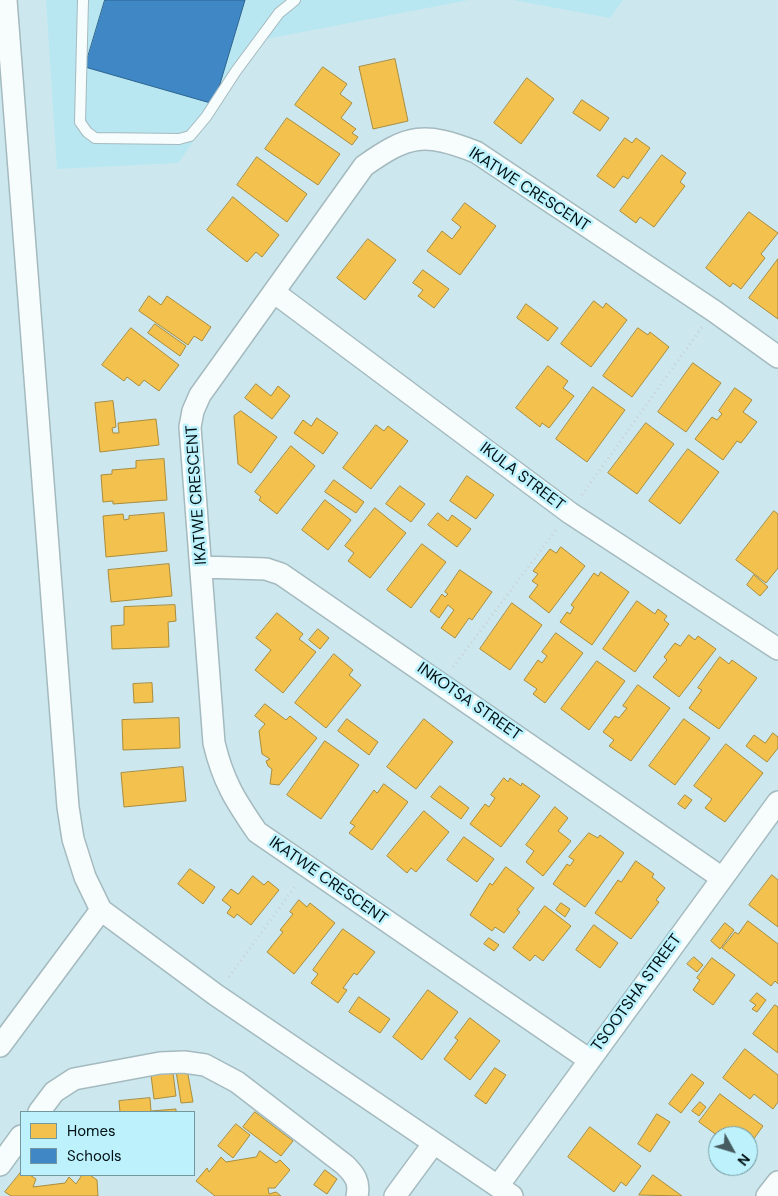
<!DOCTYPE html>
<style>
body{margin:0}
#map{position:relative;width:778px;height:1196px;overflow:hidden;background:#cce8ee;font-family:"DM Sans",sans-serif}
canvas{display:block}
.legend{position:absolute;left:20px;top:1111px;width:175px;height:65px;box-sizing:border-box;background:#bdf2fd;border:1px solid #71989f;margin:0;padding:6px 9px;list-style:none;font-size:15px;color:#001013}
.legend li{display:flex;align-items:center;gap:10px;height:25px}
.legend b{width:25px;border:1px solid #71989f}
.north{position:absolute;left:708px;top:1126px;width:50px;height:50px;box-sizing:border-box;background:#bdf2fd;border:1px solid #71989f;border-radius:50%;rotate:129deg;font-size:14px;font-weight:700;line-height:20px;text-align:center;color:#001013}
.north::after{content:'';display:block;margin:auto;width:18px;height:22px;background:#475c60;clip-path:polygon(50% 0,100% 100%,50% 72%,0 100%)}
</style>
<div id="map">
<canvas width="778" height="1196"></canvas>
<ul class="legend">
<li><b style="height:14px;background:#f2c14e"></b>Homes</li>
<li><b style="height:14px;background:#3f88c5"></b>Schools</li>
</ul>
<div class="north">N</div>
</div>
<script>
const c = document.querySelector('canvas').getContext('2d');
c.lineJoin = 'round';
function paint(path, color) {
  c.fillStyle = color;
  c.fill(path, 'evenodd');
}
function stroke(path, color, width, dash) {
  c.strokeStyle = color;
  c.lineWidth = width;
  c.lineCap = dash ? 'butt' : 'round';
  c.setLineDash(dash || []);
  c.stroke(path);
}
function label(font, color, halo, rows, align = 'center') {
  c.font = font + ' "DM Sans",sans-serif';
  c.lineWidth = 5;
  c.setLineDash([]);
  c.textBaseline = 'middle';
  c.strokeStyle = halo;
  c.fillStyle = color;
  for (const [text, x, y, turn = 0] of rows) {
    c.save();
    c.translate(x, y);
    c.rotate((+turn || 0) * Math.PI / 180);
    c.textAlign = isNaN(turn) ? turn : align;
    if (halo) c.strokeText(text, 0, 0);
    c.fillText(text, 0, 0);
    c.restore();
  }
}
paint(new Path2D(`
 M46,0H469L266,39L178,163L57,169Z
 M513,0H623L610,18Z`), '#b8e7f1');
const homes = new Path2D(`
 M395,59L408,121L373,129L359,67Z
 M323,67L347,84L340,94L352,103L341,118L356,129L352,133L358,137L352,145L295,105Z
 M527,78L554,99L521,144L494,123Z
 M582,100L609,118L600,131L573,113Z
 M287,118L340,154L318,185L265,149Z
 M625,138L632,143L636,138L650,148L628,179L623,176L614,188L597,176Z
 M662,155L686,173L680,182L685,186L654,227L640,217L636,223L620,211Z
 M257,157L307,194L287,222L237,185Z
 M233,197L279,235L262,257L256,252L247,262L207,230Z
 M465,203L496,226L460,275L427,251L442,231L452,239L461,227L452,220Z
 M749,212L778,233L761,254L765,258L741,289L733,283L730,287L706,268Z
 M368,239L396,260L365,300L337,278Z
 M778,259V319L749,298Z
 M423,270L449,289L434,308L418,296L423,290L413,283Z
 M149,296L161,305L167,296L211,327L202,341L194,336L188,345L139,311Z
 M594,301L603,308L606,303L627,320L591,367L561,344Z
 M526,304L558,328L548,341L517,318Z
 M155,324L186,346L180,356L148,333Z
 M131,328L179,365L159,391L144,380L139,386L127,377L124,381L102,365Z
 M638,328L648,335L650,332L669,347L632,397L603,376Z
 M693,363L721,383L686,432L658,412Z
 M548,366L568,381L563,388L574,396L549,428L542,423L540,427L516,408Z
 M256,384L271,396L278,386L290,396L272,419L245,398Z
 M593,387L625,410L587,462L556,439Z
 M735,388L752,400L743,412L757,422L741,443L737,441L723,460L695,439L712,417L717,420L722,414L719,411Z
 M113,401L116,427L112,428L113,433H119L118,423L156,419L159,445L100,452L95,403Z
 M241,411L277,437L251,473L238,464L234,416Z
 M317,418L338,433L323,454L294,433L303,420L311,426Z
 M646,423L674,444L637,494L608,473Z
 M376,425L384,431L388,426L408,441L371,489L343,468Z
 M291,446L315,466L277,514L259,500L261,497L255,492Z
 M688,449L719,472L680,524L649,501Z
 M164,459L167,500L113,504V501L103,502L101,475L112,474V470L136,468V461Z
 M467,476L494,495L476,519L450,501Z
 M334,480L364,502L356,513L325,492Z
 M400,486L425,504L411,522L386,504Z
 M325,500L351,520L328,550L302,530Z
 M375,508L406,533L370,578L348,561L354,553L345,546Z
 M774,511L778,514V568L766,583L736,560Z
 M164,513L167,551L106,557L103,516L123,514L124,520L129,519V516Z
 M438,513L448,521L452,515L471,529L457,547L428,525Z
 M422,544L446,562L411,608L387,590Z
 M561,547L585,566L549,613L529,597L538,585L532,581L538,574L533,571L550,549L556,553Z
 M169,564L172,596L111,602L108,570Z
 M460,570L492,592L472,620L469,618L455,638L441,628L454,610L448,605L439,618L430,611L442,594L445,597L448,594L445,592Z
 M601,572L629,592L592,645L560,622L567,612L570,614L574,607L571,605L594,573L598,576Z
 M754,575L768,587L760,596L747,585Z
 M637,601L655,614L658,609L667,616L664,620L669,624L635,672L603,649Z
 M512,603L542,625L510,670L480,649Z
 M175,605L176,621L168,622L169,647L112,649L111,626L124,625V607Z
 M277,613L303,634L299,639L316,652L283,693L255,670L271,650L256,638Z
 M318,629L329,638L320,649L309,640Z
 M556,633L583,653L545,703L533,694L537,689L524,680L538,660L542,663L547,656L542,652Z
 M689,635L695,640L698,636L716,649L679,697L653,677L667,660L664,657L675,643L680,646Z
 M334,654L353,670L349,675L361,685L326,728L295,703Z
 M720,657L729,664L732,660L757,678L719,729L689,708L702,690L698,688Z
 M597,661L625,681L589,730L561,709Z
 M152,683L153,702L134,703L133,684Z
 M638,685L670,708L631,761L609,746L614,740L603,732L615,716L619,718L627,708L623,706Z
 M265,704L286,720L290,716L317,738L279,785L270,784L272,769L268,766L266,761L270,759L262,754L259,731L265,724L255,716Z
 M179,718L180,748L123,750L122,720Z
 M347,719L378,742L369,755L338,731Z
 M424,719L453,742L416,789L387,767Z
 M684,719L710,738L675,785L649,766Z
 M773,733L778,737V748L767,762L746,746L754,735L765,743Z
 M325,741L359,765L321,819L287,795Z
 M726,744L763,773L725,822L705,808L712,799L694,786Z
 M183,767L186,801L124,807L121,773Z
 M504,778L508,782L510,778L521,786L522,783L540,796L501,847L470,824L485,804L489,807L495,798L491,795Z
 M384,784L408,802L372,850L349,833L355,826L350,823L374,790L377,793Z
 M440,786L469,808L461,819L431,797Z
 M685,795L692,800L685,809L678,804Z
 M555,807L568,818L558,831L571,841L543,876L526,862L534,851L526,845Z
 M424,811L449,832L416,872L411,868L407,873L387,856Z
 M589,833L598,838L600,835L624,853L585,907L553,884L567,864L570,866L574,860L569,857Z
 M464,837L494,859L477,882L447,860Z
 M636,861L654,874L652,877L665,888L656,900L659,902L631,939L595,913L618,880L621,882Z
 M506,867L534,888L517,910L520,912L504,933L495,927L492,931L470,915L490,883L492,885Z
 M190,869L215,887L203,904L178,884Z
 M772,875L778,880V927L749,905Z
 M253,876L264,885L268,881L279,890L251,925L237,914L234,918L227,913L231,907L222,900L231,889L238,894Z
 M299,900L307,907L310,903L335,923L294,974L267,952L283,932L280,930L293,914L290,912Z
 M561,903L570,909L565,917L556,910Z
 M545,906L571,926L543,961L535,955L530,961L513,948Z
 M748,921L778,944V984L775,981L771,986L722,948L735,932L738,934Z
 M725,923L734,930L720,949L711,941Z
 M594,925L618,943L600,968L576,950Z
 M343,929L375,952L357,975L354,973L343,988L347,990L338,1003L311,983L318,974L313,970Z
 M489,938L499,945L494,951L484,944Z
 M694,957L703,965L697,972L687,964Z
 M712,958L735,975L713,1005L693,990L700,980L697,978Z
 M428,990L458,1012L422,1060L393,1037Z
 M757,993L766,1000L757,1012L752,1009L756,1005L750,1001Z
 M359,997L390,1019L380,1033L349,1012Z
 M775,1005L778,1007V1053L753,1034Z
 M470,1018L500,1041L470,1080L444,1059L458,1040L455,1038Z
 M745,1049L778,1075V1102L773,1109L754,1094L750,1099L723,1078Z
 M495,1068L506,1075L486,1104L475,1096Z
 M187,1069L193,1102L181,1103L176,1071Z
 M173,1073L176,1096L154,1099L151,1075Z
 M692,1074L704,1083L681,1113L669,1104Z
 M720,1094L763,1126L748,1147V1136H718L699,1122Z
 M150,1098L151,1111L176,1109V1112H120L119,1101Z
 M700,1102L706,1107L699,1116L692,1111Z
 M255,1112L293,1141L281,1156L243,1127Z
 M657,1114L670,1122L650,1152L638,1144Z
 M236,1124L250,1135L233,1158L218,1146Z
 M590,1127L641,1166L626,1186L621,1182L614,1192L568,1157Z
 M260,1151L276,1163L280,1160L290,1170L275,1188H268L269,1194L276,1192L281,1196H215L196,1181L207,1168L209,1172L221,1157L226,1162L256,1157Z
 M325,1170L337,1179L327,1194L314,1185Z
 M21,1172V1175H30L36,1179L33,1187L65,1183L69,1177L76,1184L82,1175H90L97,1180L98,1196H11L5,1192Z
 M653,1175L682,1196L639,1195Z`);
paint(homes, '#f2c14e');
stroke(homes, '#a98c3c', 1);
const schools = new Path2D(`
 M105,0H245L214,104L85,67Z`);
paint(schools, '#3f88c5');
stroke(schools, '#2c6490', 1);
const lane = new Path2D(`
 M83,0L80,122L87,132L95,138L179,139L190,136L206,117L236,71L279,13L295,0`);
const street = new Path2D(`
 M6,0L68,807L73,839L85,877L101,910L216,995L512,1196
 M275,293L570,513L778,649
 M202,567L266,569L281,574L722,878
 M0,1046L101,910
 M588,1059L257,832C235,800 223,781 214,743L190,427L193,411L200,395L364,166C409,134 424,132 476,152L714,311L778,357
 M39,1112L54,1092L74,1079L160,1063L184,1062L205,1065L237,1082L345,1165C355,1175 360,1182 357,1196
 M0,1165L21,1136
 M498,1186L778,802
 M395,1196L434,1143
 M767,1196L778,1182`);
stroke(lane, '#a4babf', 12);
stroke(street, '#a4babf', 24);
stroke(new Path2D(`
 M582,495L702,327
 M453,667L556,530
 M229,977L296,885`), '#c9d1d3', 3, [1, 4]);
stroke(lane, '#f7fcfc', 10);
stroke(street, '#f7fcfc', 21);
label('16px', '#001013', '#bdf2fd', [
 ["IKATWE CRESCENT",529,190,33],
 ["IKULA STREET",522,477,37],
 ["IKATWE CRESCENT",197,495,-94],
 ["INKOTSA STREET",469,702,35],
 ["IKATWE CRESCENT",328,881,35],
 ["TSOOTSHA STREET",637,993,-54]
]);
</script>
